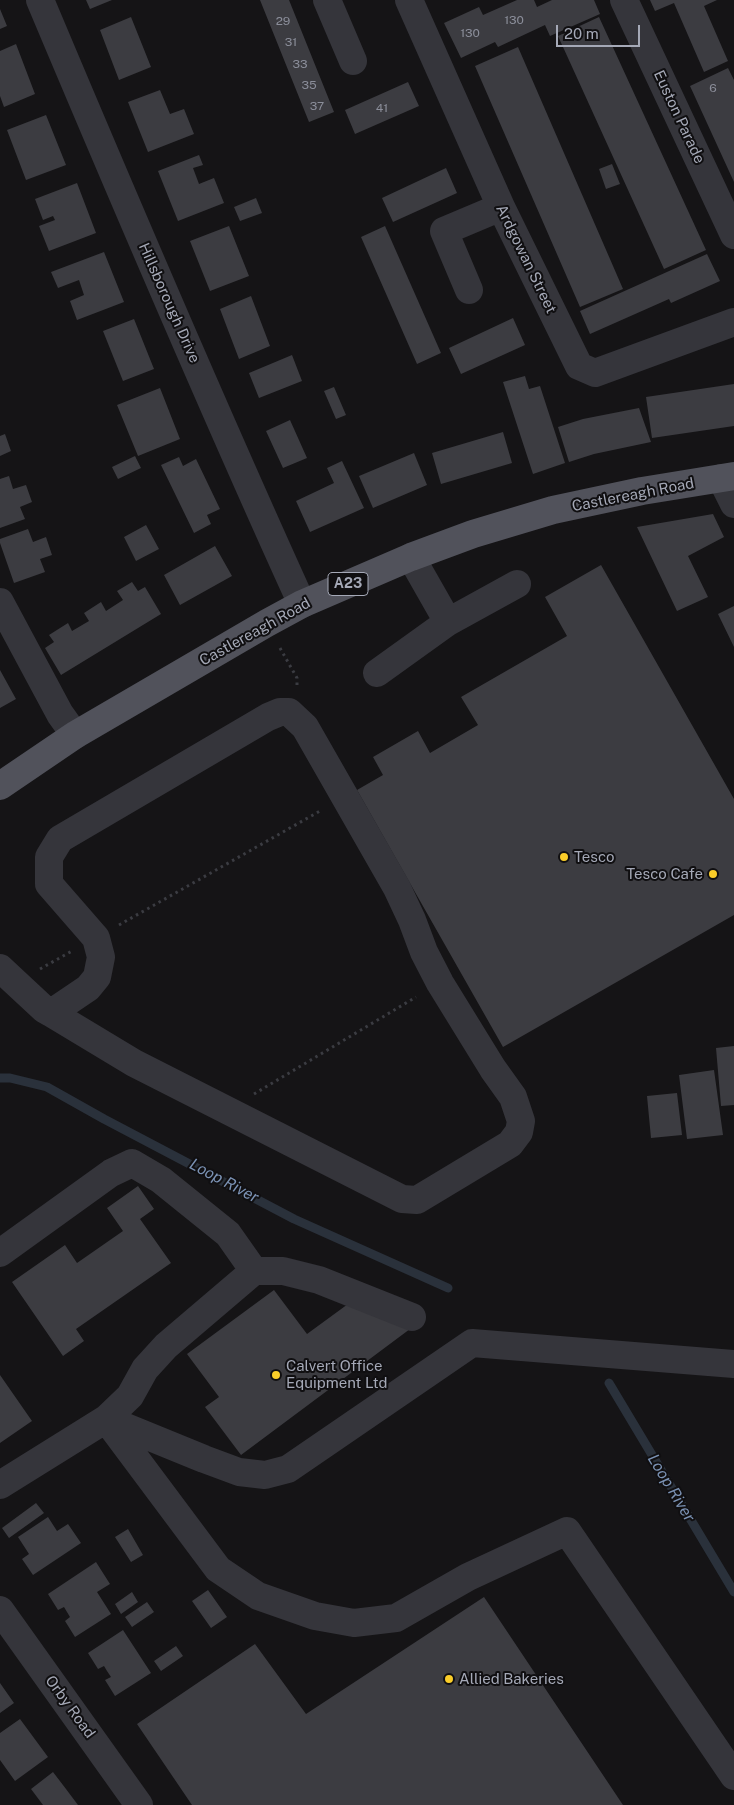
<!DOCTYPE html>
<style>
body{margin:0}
#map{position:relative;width:734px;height:1805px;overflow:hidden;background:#151416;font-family:"Public Sans",sans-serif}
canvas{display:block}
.scale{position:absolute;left:556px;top:25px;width:84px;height:22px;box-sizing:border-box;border:2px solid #a5a9b7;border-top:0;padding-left:6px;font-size:15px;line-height:18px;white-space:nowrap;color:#a5a9b7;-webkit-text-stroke:4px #100f11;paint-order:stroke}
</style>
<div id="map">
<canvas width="734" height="1805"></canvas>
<div class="scale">20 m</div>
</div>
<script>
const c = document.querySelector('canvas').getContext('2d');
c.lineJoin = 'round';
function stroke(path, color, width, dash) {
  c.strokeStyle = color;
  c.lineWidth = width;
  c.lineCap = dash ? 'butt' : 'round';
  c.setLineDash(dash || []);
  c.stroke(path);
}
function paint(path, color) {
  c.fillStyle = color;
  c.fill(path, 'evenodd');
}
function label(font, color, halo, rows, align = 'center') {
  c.font = font + ' "Public Sans",sans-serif';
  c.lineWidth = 4;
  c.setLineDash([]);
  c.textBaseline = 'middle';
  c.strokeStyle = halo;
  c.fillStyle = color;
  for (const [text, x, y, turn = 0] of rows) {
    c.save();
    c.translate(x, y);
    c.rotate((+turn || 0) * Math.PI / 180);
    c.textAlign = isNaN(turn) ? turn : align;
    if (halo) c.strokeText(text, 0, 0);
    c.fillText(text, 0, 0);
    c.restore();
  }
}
stroke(new Path2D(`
 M0,1078H10L47,1087L104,1119L294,1219L448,1288
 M609,1383L734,1592`), '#2a313b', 9);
paint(new Path2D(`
 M86,0H112L90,9Z
 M260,0H289L334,112L309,122Z
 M517,0H534L537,7L552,0H594L600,14L550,36L545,25L498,47L495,42L461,58L444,23L479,7L483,15Z
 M650,0H717L704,6L728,61L704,72L674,3L655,11Z
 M0,9L7,26L0,29Z
 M131,17L151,67L119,80L100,30Z
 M599,17L706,250L664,269L558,36Z
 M16,44L35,94L4,107L0,96V51Z
 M518,47L623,289L580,307L475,66Z
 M728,68L734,80V182L690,86Z
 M408,82L419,106L355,134L345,110Z
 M160,90L170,114L184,109L194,134L148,152L128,102Z
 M46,115L66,165L26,180L7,130Z
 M199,155L203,165L193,168L199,184L214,178L224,203L178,221L158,171Z
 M612,164L620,184L606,189L599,169Z
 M446,168L457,193L393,222L382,198Z
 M77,183L96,233L49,251L39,226L55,220L53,216L43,220L35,199Z
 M256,198L262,213L240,221L234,207Z
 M229,226L249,276L210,291L190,241Z
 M385,226L441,353L417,364L361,237Z
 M104,252L124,302L77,320L70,301L84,295L79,280L58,288L51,272Z
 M707,254L720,281L671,303L669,299L590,334L580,311Z
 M251,296L270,346L239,359L220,309Z
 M513,318L525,345L461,374L449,348Z
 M134,319L154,369L123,381L103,331Z
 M292,355L302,381L259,398L249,373Z
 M525,376L529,389L540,386L565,463L533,474L503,382Z
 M734,384V426L652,438L646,397Z
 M334,387L346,415L336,419L324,391Z
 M160,388L180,439L138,456L117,405Z
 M639,408L651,442L594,454L569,462L558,427L583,419Z
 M290,420L307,458L283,468L266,431Z
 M503,432L512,463L441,484L432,453Z
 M5,434L11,451L0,456V436Z
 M414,453L427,485L373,508L359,476Z
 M135,456L141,468L118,479L112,467Z
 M179,457L183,466L196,459L220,509L207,515L211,524L194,533L161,465Z
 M342,461L364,508L310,532L296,501L334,483L327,468Z
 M9,476L13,489L26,485L32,502L20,507L25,519L0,528V479Z
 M713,514L724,537L688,556L708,597L677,611L637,527Z
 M146,525L159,549L136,561L124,537Z
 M28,529L33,542L46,537L52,555L40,559L45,572L14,583L0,543V539Z
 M215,546L232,576L180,605L164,575Z
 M601,565L734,799V915L503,1047L357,790L383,775L373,757L418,731L430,753L478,725L461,697L567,636L545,597Z
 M132,582L138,591L145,587L161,614L61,675L45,648L54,642L49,635L68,623L72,631L89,621L84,613L101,602L106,611L123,600L117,591Z
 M734,606V647L718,614Z
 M0,670L16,699L0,708Z
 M734,1046V1105L721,1106L716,1048Z
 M714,1070L723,1135L687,1139L679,1075Z
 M677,1093L682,1135L651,1138L647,1096Z
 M138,1186L154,1209L140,1219L171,1263L76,1329L84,1341L63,1356L12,1282L65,1245L77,1263L123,1231L107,1208Z
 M274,1290L307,1334L348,1304L410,1329L241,1455L205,1407L219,1397L187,1354Z
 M0,1375L32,1421L0,1443Z
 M36,1503L44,1513L9,1538L2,1528Z
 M48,1517L57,1531L68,1524L81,1543L33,1575L22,1559L29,1554L18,1537Z
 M128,1529L143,1555L131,1562L115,1537Z
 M96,1562L110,1584L97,1592L111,1614L75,1637L65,1621L70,1617L64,1607L58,1610L48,1594Z
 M208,1590L227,1617L211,1628L192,1601Z
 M132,1592L138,1602L121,1614L115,1604Z
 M484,1597L623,1805H192L137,1724L255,1644L306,1714Z
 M147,1602L154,1612L132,1627L125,1617Z
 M123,1630L151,1673L115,1696L105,1680L111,1677L107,1671L104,1666L98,1669L88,1653Z
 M176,1646L183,1656L161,1671L154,1661Z
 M0,1683L14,1703L0,1713Z
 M20,1719L48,1757L15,1781L0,1760V1733Z
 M53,1772L66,1789L78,1805H43L31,1789Z`), '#3c3c41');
stroke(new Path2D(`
 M280,648L297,678V687
 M119,925L320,811
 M40,969L72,951
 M254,1094L416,997`), '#3b3c42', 3, [2.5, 4]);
stroke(new Path2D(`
 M40,0C125,202 211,404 302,604
 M327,0L353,61
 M409,0L501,207L579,366L595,373L734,322
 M624,0L734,235
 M469,290L444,231L501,207
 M721,478L734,504
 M411,557L448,622
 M0,602L60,714L75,735
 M377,673L448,622L517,584
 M0,968L44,1009L51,1013L134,1063L402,1199L417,1200L510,1144L519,1132L521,1121L513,1097L493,1069L440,983L424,952L412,920L397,888L305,727L289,712H280L268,717L60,839L49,857V884L96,938L101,957L97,977L88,988L51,1013
 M0,1253L111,1173L132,1163L161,1180L228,1234L254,1271
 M412,1317L319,1280L283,1271H254L166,1346L145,1369L130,1396L106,1419L204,1459L239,1472L265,1475L288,1469L472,1343L734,1364
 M0,1485L106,1419L218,1569L258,1596L315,1616L354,1623L396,1618L468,1577L567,1531L734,1776
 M0,1610L139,1805`), '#35353b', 28);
stroke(new Path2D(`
 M0,786L75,735L267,623L302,604L411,557L473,534L553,510L642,491L734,476`), '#51525b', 28);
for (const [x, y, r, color] of [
 [564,857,5,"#facd29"],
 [713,874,5,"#facd29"],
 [276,1375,5,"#facd29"],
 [449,1679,5,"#facd29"]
]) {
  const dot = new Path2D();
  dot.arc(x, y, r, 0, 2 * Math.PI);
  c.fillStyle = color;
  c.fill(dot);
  stroke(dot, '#100f11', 2);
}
label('12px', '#8b8e9a', null, [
 ["130",514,20],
 ["29",283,21],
 ["130",470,33],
 ["31",291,42],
 ["33",300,64],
 ["35",309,85],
 ["6",713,88],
 ["37",317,106],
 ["41",382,108]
]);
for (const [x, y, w] of [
 [348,584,40]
]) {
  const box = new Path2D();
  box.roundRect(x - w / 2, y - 11.5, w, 23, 4);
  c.fillStyle = '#100f11';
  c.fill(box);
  stroke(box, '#a5a9b7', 1);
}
label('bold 14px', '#a5a9b7', null, [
 ["A23",348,584]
]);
label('15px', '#a5a9b7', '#100f11', [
 ["Euston Parade",679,117,65],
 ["Ardgowan Street",526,259,64],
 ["Hillsborough Drive",169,303,66],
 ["Castlereagh Road",633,495,-11],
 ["Castlereagh Road",255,632,-29],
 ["Orby Road",70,1707,54]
]);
label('15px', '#a5a9b7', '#100f11', [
 ["Tesco",574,857],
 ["Tesco Cafe",703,874,"right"],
 ["Calvert Office",286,1366],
 ["Equipment Ltd",286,1383],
 ["Allied Bakeries",459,1679]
], 'left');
label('italic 16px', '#7b92b4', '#100f11', [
 ["Loop River",224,1181,28],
 ["Loop River",671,1488,59]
]);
</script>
